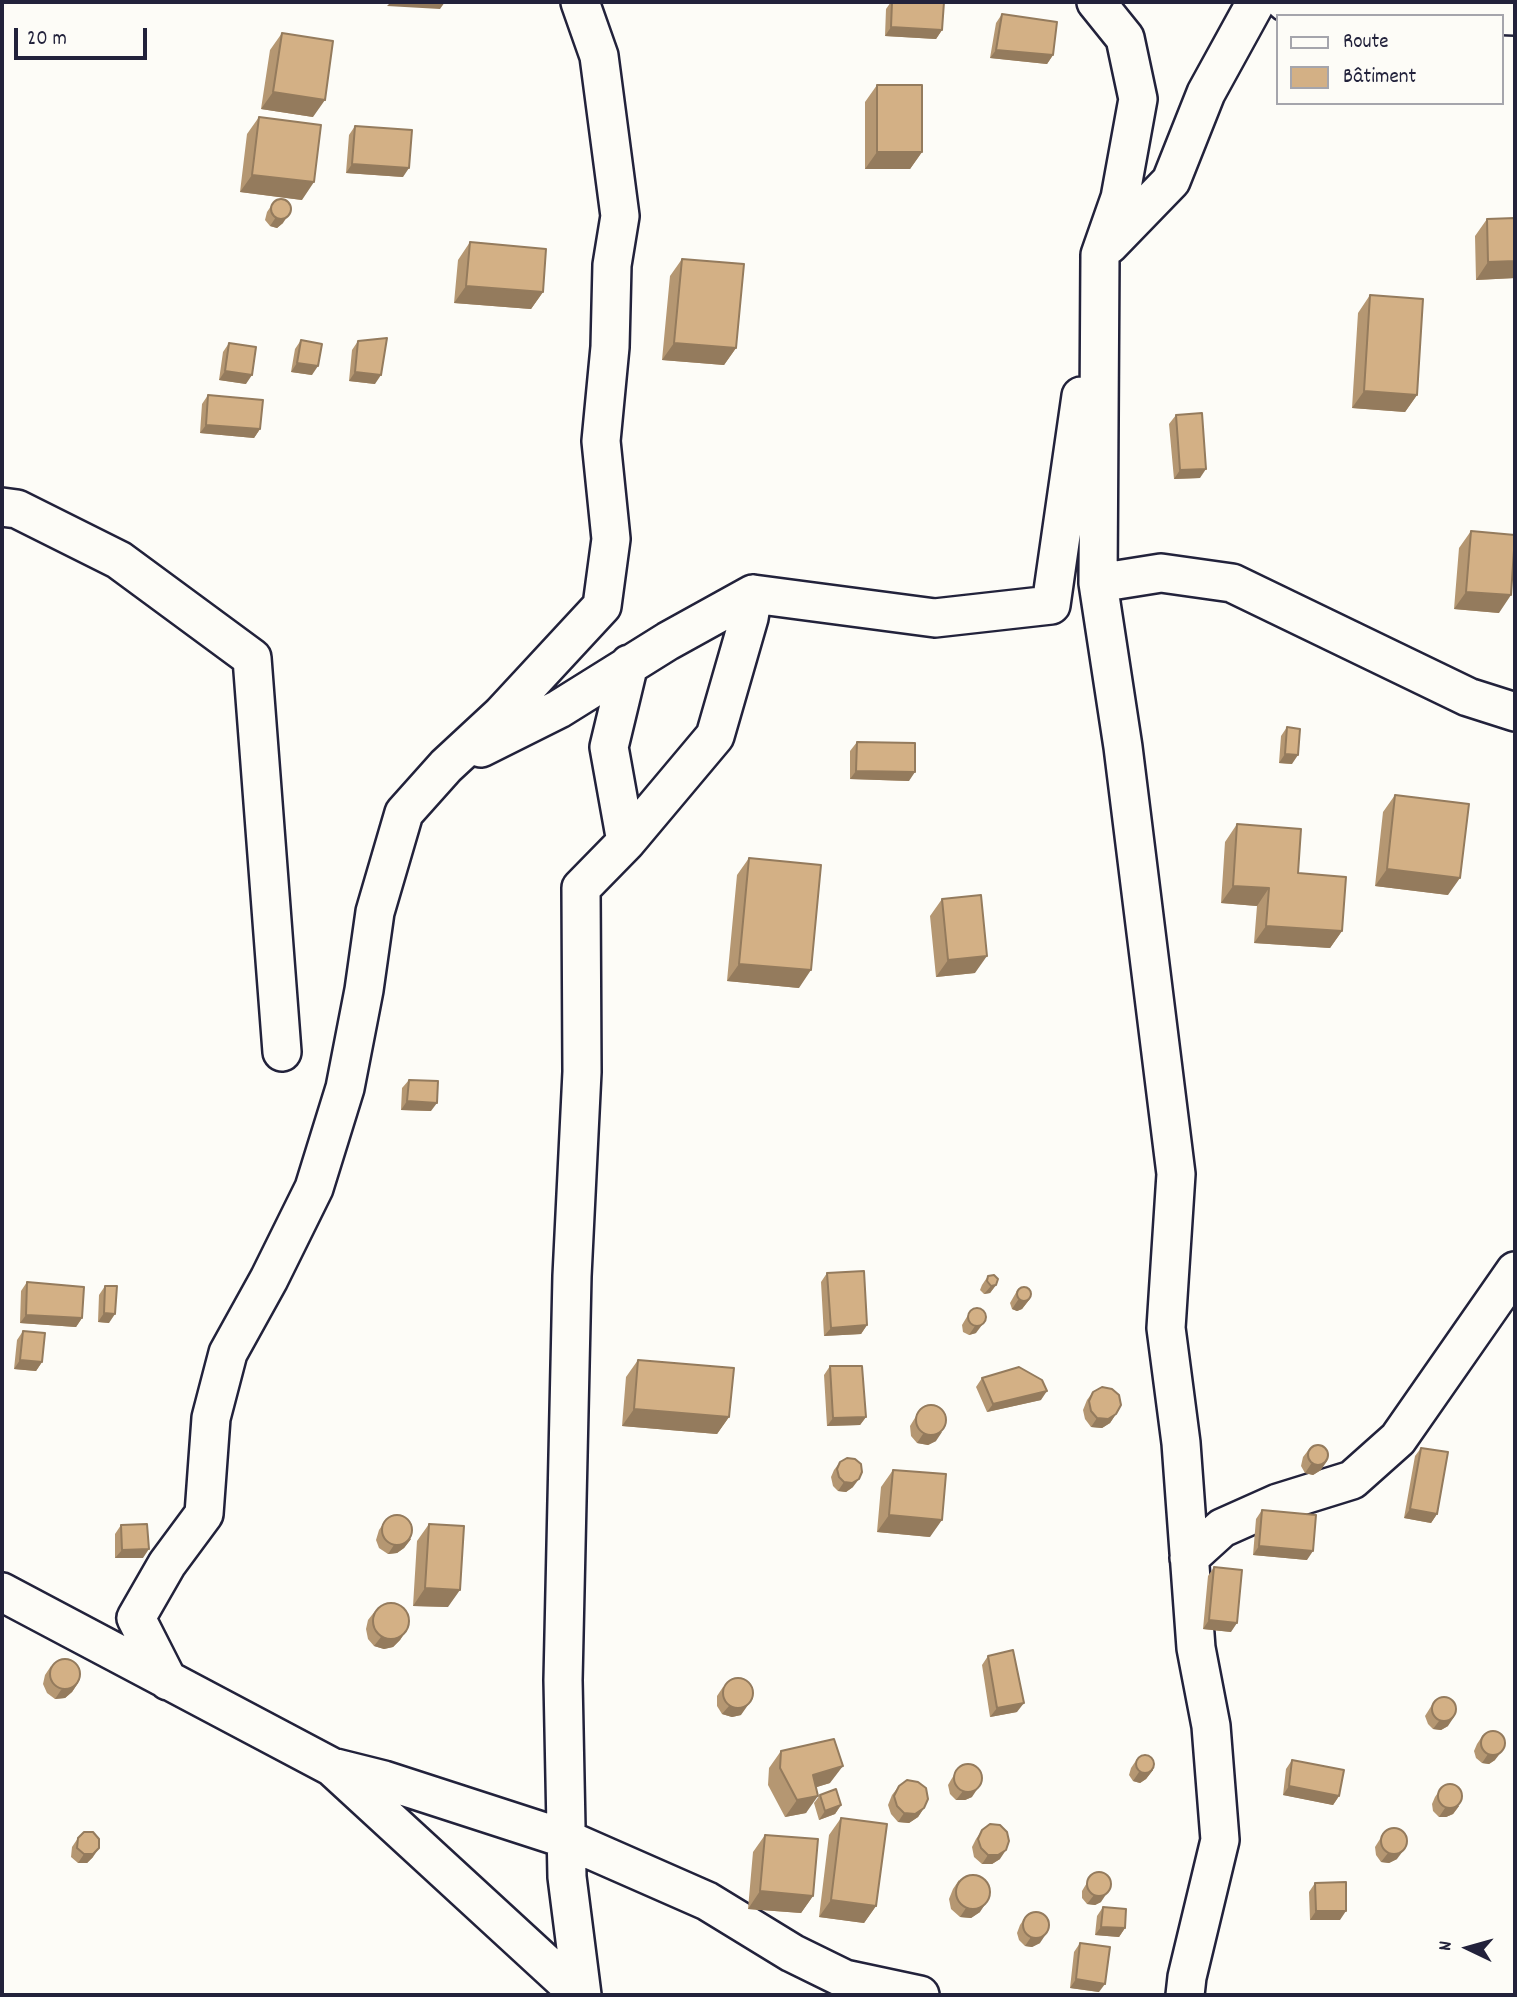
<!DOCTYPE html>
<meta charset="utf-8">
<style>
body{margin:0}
#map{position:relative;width:1517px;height:1997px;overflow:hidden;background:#fdfcf7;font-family:Dekko,sans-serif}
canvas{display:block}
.frame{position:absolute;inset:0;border:4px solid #22223b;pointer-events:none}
.legend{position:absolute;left:1276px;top:14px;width:228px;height:91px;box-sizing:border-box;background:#fdfcf7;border:2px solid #a5a5ac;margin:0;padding:9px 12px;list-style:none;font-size:21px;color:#22223b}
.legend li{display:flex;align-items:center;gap:14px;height:35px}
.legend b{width:35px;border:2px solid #a5a5ac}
.north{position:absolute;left:1433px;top:1913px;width:70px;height:70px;-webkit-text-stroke:5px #fdfcf7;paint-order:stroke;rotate:275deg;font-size:19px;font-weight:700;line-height:28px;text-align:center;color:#22223b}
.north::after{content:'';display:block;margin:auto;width:24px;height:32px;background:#22223b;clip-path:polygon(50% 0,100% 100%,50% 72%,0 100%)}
.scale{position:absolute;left:14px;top:28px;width:133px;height:32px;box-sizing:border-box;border:4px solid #22223b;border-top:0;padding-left:9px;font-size:21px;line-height:24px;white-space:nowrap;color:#22223b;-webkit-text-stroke:5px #fdfcf7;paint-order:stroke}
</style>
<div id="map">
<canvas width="1517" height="1997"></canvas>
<div class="frame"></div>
<ul class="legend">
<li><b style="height:9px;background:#fdfcf7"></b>Route</li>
<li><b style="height:19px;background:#d3b085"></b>Bâtiment</li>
</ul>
<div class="north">N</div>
<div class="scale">20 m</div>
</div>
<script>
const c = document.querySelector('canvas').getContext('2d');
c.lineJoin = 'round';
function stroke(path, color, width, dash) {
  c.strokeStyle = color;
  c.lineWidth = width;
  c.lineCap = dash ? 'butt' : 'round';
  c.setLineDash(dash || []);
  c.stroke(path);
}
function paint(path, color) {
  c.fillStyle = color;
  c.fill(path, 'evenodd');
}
const minor = new Path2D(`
 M1096,2L1125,38L1138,99L1120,198L1100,255L1098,583L1123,747L1176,1174L1166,1328L1181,1443L1196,1648L1211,1726L1220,1840L1187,1977L1185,1995
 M1285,2L1329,9L1515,16
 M1109,245L1171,181L1206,93L1256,2
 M2,507L17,509L119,560L252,658L282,1052
 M1098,583L1161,573L1232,583L1468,697L1515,712
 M481,748L559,709L668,641L753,594L935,618L1051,605L1081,396
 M626,842L715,736L749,618L753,594
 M1189,1558L1222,1528L1278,1503L1352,1480L1398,1439L1515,1271
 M2,1592L332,1767L580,1995
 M168,1681L136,1618L167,1564L204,1514L211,1418L228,1353L269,1279L314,1188L345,1088L364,990L375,912L404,813L446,766L501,715L602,606L611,539L601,441L610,347L612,265L620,216L599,56L580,2
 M336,1768L384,1780L566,1839L707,1901L792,1953L845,1979L920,1995
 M582,1995L567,1877L563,1680L572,1276L582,1072L581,888L626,842L609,747L629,664`);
stroke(minor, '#22223b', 42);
stroke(minor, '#fdfcf7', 37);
paint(new Path2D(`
 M891,2H933L942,30L936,39L885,36L886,9Z
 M1002,14L1053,55L1047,64L990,58L996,23Z
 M282,33L313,117L261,109L270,50Z
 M877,85L922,152L910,169H865V102Z
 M259,117L302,200L240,192L247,134Z
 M355,126L403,177L346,173L349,135Z
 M273,203L283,223L277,228L270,226L265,220L267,212Z
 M1487,219L1515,278L1476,280L1475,236Z
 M470,242L543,292L531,309L454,303L458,260Z
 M682,259L736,348L724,365L662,360L670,276Z
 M1370,295L1417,395L1405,412L1352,408L1358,313Z
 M301,340L312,375L291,372L295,349Z
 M358,341L375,384L349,381L352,350Z
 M229,343L246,384L219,380L223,352Z
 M208,395L260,429L254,438L200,433L202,404Z
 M1176,415L1200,478L1174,479L1169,424Z
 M1471,531L1499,613L1454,609L1459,548Z
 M1287,727L1292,764L1279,763L1281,736Z
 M857,742L909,781L850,779V751Z
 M1395,795L1448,895L1375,886L1383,812Z
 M1237,824L1298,873L1342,931L1330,948L1254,943L1257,906L1221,903L1225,842Z
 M749,858L799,988L727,981L737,875Z
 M942,899L975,973L936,977L930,916Z
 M409,1080L431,1111L401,1110L402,1088Z
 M827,1273L867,1325L861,1334L824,1336L821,1282Z
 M988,1276L996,1285L990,1293L984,1294L980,1290L982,1285Z
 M27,1282L82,1318L76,1327L20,1323L21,1291Z
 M105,1286L109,1323L98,1322L99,1295Z
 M1018,1289L1029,1300L1022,1309L1017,1311L1012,1309L1010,1303Z
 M977,1308L976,1333L969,1335L963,1332L962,1325L971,1310Z
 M23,1331L42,1362L36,1371L14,1369L17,1340Z
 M638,1360L729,1417L717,1434L622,1426L626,1377Z
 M830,1366L866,1417L860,1425L827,1426L824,1375Z
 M982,1378L1041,1400L987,1412L976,1387Z
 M1093,1392L1116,1414L1110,1423L1102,1428L1091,1427L1085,1419L1083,1410L1087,1400Z
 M921,1408L936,1441L928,1445L917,1443L911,1436L910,1426Z
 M1310,1448L1321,1470L1313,1475L1305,1473L1301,1466L1303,1457Z
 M1421,1448L1437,1514L1431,1523L1404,1518L1415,1456Z
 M840,1462L853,1487L846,1492L838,1491L833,1486L831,1477L834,1470Z
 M893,1470L930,1537L877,1532L881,1487Z
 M1262,1510L1307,1560L1253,1555L1256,1519Z
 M385,1521L411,1539L404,1548L397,1553L388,1554L379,1548L376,1540L379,1530Z
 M429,1524L448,1607L413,1606L417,1541Z
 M121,1525L143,1558H115V1534Z
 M1214,1567L1231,1632L1203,1629L1208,1576Z
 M375,1611L406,1631L400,1640L393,1647L384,1649L374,1646L368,1639L366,1629L368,1620Z
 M988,1656L1017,1712L990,1717L982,1665Z
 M51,1666L78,1683L72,1692L65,1698L55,1699L47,1693L43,1684L45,1675Z
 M723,1687L741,1715L732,1717L722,1714L717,1706V1696Z
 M1435,1700L1448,1726L1441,1730L1433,1729L1428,1724L1425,1716Z
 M1483,1735L1495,1760L1489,1764L1482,1763L1476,1758L1474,1751L1477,1744Z
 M781,1751L830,1783L816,1787L806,1813L785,1817L768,1785L769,1768Z
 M1137,1759L1153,1770L1146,1779L1140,1783L1133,1781L1129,1775L1131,1768Z
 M1292,1760L1339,1796L1333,1805L1283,1795L1286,1769Z
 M958,1768L972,1797L965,1800H956L950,1794L948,1785Z
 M899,1786L924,1808L918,1817L909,1823L898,1822L891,1814L888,1805L892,1795Z
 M1441,1788L1459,1806L1453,1814L1446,1817H1439L1433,1811L1432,1804L1435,1797Z
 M820,1795L841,1805L835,1814L819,1820L814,1803Z
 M841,1818L876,1906L864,1923L819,1917L829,1835Z
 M982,1830L1000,1859L992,1864H982L974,1857L972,1847L976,1839Z
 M1385,1831L1397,1859L1389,1863L1381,1862L1376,1855L1375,1847Z
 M765,1835L813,1896L801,1913L748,1909L753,1852Z
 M78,1838L93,1857L87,1863H78L71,1857L72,1847Z
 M1091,1876L1101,1902L1095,1905L1087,1904L1082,1898V1891Z
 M959,1880L980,1912L971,1918L960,1917L951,1909L949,1899L953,1889Z
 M1315,1883L1340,1920H1310L1309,1892Z
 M1103,1907L1125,1928L1119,1937L1095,1935L1097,1916Z
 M1026,1916L1040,1943L1032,1947L1025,1946L1019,1940L1017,1933L1020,1925Z
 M1080,1943L1099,1992L1070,1988L1074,1952Z`), '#b59772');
paint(new Path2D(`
 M391,2H445L440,9L387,6Z
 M891,27L942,30L936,39L885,36Z
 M996,50L1053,55L1047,64L990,58Z
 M273,92L325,100L313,117L261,109Z
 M877,152H922L910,169H865Z
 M352,164L409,168L403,177L346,173Z
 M252,175L314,182L302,200L240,192Z
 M289,214L283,223L277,228L270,226L276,217Z
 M1515,261V278L1476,280L1488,262Z
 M466,286L543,292L531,309L454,303Z
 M674,343L736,348L724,365L662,360Z
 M297,363L318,366L312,375L291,372Z
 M225,371L252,375L246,384L219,380Z
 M355,372L381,375L375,384L349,381Z
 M1364,391L1417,395L1405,412L1352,408Z
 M206,425L260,429L254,438L200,433Z
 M1206,469L1200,478L1174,479L1180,470Z
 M1466,592L1511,595L1499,613L1454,609Z
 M1285,754L1298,755L1292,764L1279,763Z
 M856,771L915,772L909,781L850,779Z
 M1387,869L1460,878L1448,895L1375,886Z
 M1233,886L1269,888L1257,906L1221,903Z
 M1266,926L1342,931L1330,948L1254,943Z
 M987,956L975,973L936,977L948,960Z
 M739,964L811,970L799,988L727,981Z
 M407,1101L437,1103L431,1111L401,1110Z
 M996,1285L990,1293L984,1294L991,1286Z
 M1018,1300H1029L1022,1309L1017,1311L1012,1309Z
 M104,1313L115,1314L109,1323L98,1322Z
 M26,1315L82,1318L76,1327L20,1323Z
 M867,1325L861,1334L824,1336L831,1328Z
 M982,1325L976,1333L969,1335L975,1326Z
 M20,1360L42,1362L36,1371L14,1369Z
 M1047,1391L1041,1400L987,1412L993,1404Z
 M634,1409L729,1417L717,1434L622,1426Z
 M1116,1414L1110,1423L1102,1428L1091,1427L1097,1418Z
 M866,1417L860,1425L827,1426L833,1418Z
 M942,1432L936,1441L928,1445L917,1443L923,1434Z
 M1327,1461L1321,1470L1313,1475L1305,1473L1311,1464Z
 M859,1479L853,1487L846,1492L838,1491L844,1482Z
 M1410,1509L1437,1514L1431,1523L1404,1518Z
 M889,1515L942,1520L930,1537L877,1532Z
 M411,1539L404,1548L397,1553L388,1554L394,1545Z
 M1259,1546L1313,1551L1307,1560L1253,1555Z
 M149,1549L143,1558H115L122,1550Z
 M425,1588L460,1590L448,1607L413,1606Z
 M1209,1620L1237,1623L1231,1632L1203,1629Z
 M406,1631L400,1640L393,1647L384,1649L374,1646L381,1637Z
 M78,1683L72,1692L65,1698L55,1699L61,1690Z
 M753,1698L741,1715L732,1717L722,1714L729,1706Z
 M1024,1703L1017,1712L990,1717L997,1708Z
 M1454,1717L1448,1726L1441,1730L1433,1729L1439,1721Z
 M1502,1751L1495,1760L1489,1764L1482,1763L1488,1754Z
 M843,1766L830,1783L801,1792L813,1775Z
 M1153,1770L1146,1779L1140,1783L1133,1781L1139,1772Z
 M1289,1786L1339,1796L1333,1805L1283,1795Z
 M978,1788L972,1797L965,1800H956L963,1791Z
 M818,1796L806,1813L785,1817L797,1800Z
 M841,1805L835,1814L819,1820L825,1811Z
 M1459,1806L1453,1814L1446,1817H1439L1445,1808Z
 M924,1808L918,1817L909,1823L898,1822L904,1813Z
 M99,1848L93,1857L87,1863H78L84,1854Z
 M1006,1850L1000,1859L992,1864H982L988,1855Z
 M1403,1851L1397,1859L1389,1863L1381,1862L1388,1853Z
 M760,1891L813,1896L801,1913L748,1909Z
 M1107,1893L1101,1902L1095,1905L1087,1904L1094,1895Z
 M831,1900L876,1906L864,1923L819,1917Z
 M986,1903L980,1912L971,1918L960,1917L966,1908Z
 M1316,1911H1346L1340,1920H1310Z
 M1101,1927L1125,1928L1119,1937L1095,1935Z
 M1046,1934L1040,1943L1032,1947L1025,1946L1031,1937Z
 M1076,1979L1105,1984L1099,1992L1070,1988Z`), '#947b5d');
const building = new Path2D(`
 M892,2H944L942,30L891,27Z
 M1002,14L1057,22L1053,55L996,50Z
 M282,33L333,41L325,100L273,92Z
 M877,85H922V152H877Z
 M259,117L321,125L314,182L252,175Z
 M355,126L412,130L409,168L352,164Z
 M271 209a10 10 0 1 1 20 0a10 10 0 1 1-20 0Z
 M1515,218V261L1488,262L1487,219Z
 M470,242L546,249L543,292L466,286Z
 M682,259L744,264L736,348L674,343Z
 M1370,295L1423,299L1417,395L1364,391Z
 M387,338L381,375L355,372L358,341Z
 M301,340L322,344L318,366L297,363Z
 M229,343L256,347L252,375L225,371Z
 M208,395L263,400L260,429L206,425Z
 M1202,413L1206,469L1180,470L1176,415Z
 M1471,531L1515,535L1511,595L1466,592Z
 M1287,727L1300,729L1298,755L1285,754Z
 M857,742L915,743V772L856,771Z
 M1395,795L1469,804L1460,878L1387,869Z
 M1237,824L1301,829L1298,873L1346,877L1342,931L1266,926L1269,888L1233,886Z
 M749,858L821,865L811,970L739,964Z
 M981,895L987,956L948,960L942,899Z
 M409,1080L438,1081L437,1103L407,1101Z
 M864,1271L867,1325L831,1328L827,1273Z
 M994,1275L998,1279L996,1285L991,1286L987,1281L988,1276Z
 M27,1282L84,1287L82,1318L26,1315Z
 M105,1286H117L115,1314L104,1313Z
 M1017 1294a7 7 0 1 1 14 0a7 7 0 1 1-14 0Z
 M968 1317a9 9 0 1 1 18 0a9 9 0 1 1-18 0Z
 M23,1331L45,1333L42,1362L20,1360Z
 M638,1360L734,1368L729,1417L634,1409Z
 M830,1366H862L866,1417L833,1418Z
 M1019,1367L1042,1380L1047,1391L993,1404L982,1378Z
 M1102,1387L1112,1389L1119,1395L1121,1405L1116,1414L1108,1419L1097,1418L1091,1411L1089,1401L1093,1392Z
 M916 1420a15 15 0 1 1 30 0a15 15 0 1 1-30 0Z
 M1308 1455a10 10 0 1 1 20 0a10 10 0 1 1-20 0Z
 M1421,1448L1448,1452L1437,1514L1410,1509Z
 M847,1458L855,1459L861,1464L862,1472L859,1479L852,1483L844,1482L839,1477L837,1469L840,1462Z
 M893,1470L946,1474L942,1520L889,1515Z
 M1262,1510L1316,1515L1313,1551L1259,1546Z
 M382 1530a15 15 0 1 1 30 0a15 15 0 1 1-30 0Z
 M147,1524L149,1549L122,1550L121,1525Z
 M429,1524L464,1526L460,1590L425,1588Z
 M1214,1567L1242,1570L1237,1623L1209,1620Z
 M373 1621a18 18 0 1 1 36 0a18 18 0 1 1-36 0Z
 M1013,1650L1024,1703L997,1708L988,1656Z
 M50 1674a15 15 0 1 1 30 0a15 15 0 1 1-30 0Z
 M723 1693a15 15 0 1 1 30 0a15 15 0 1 1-30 0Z
 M1432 1709a12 12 0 1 1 24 0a12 12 0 1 1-24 0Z
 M1481 1743a12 12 0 1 1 24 0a12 12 0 1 1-24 0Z
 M834,1739L843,1766L813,1775L818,1796L797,1800L780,1768L781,1751Z
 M1136 1764a9 9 0 1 1 18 0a9 9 0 1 1-18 0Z
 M1292,1760L1344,1770L1339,1796L1289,1786Z
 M954 1778a14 14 0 1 1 28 0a14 14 0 1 1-28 0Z
 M907,1780L918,1782L926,1788L928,1799L924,1808L915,1814L904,1813L897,1806L894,1796L899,1786Z
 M1438 1796a12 12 0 1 1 24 0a12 12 0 1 1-24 0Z
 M836,1789L841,1805L825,1811L820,1795Z
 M841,1818L887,1824L876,1906L831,1900Z
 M990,1824L1000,1825L1007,1832L1009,1841L1006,1850L998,1855H988L981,1848L978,1839L982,1830Z
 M1381 1841a13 13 0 1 1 26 0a13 13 0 1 1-26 0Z
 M84,1832H93L99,1839V1848L93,1854H84L77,1848L78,1838Z
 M765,1835L818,1839L813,1896L760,1891Z
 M1087 1884a12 12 0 1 1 24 0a12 12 0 1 1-24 0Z
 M956 1892a17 17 0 1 1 34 0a17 17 0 1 1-34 0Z
 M1346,1882V1911H1316L1315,1883Z
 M1103,1907L1126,1909L1125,1928L1101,1927Z
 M1023 1925a13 13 0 1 1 26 0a13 13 0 1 1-26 0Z
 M1080,1943L1110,1947L1105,1984L1076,1979Z`);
paint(building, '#d3b085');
stroke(building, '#947b5d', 2);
</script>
